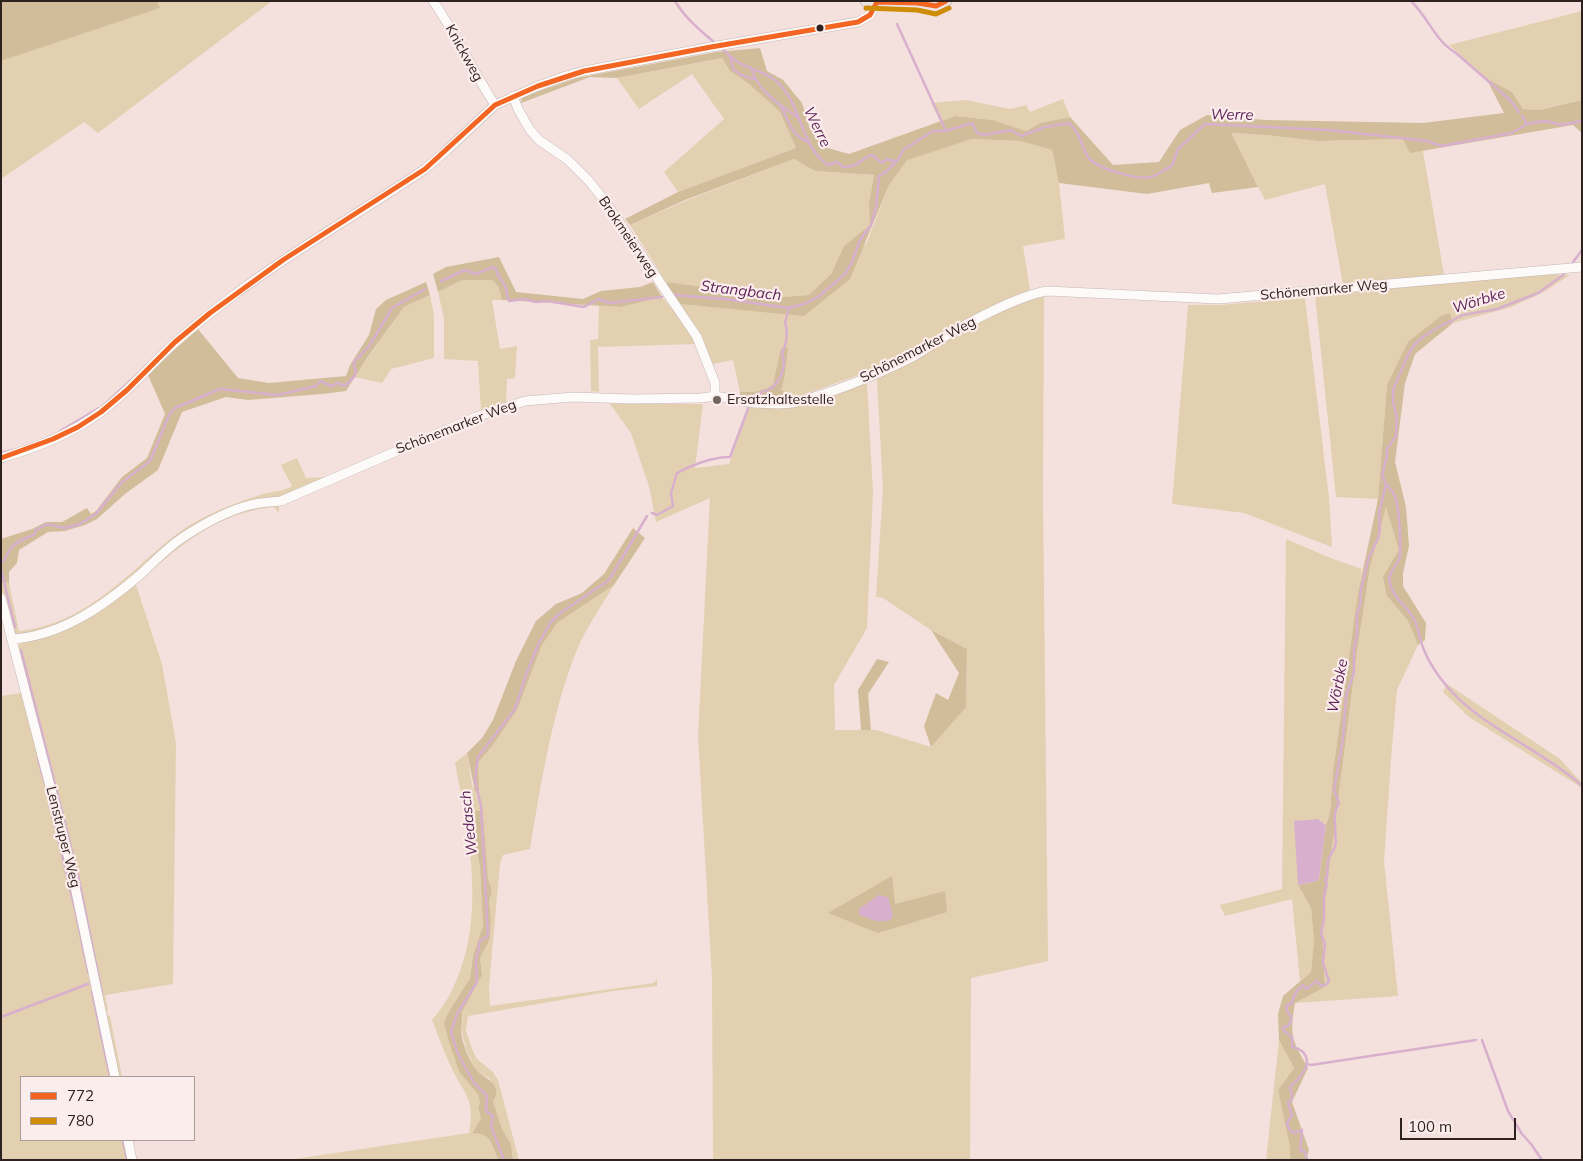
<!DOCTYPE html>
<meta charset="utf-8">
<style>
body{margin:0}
#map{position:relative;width:1583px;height:1161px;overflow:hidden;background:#f4e1dd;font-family:Mulish,sans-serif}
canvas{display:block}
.frame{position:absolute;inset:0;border:2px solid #2e2220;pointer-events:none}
.legend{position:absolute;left:20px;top:1076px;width:175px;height:65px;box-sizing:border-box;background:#fbedeb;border:1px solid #a99c9a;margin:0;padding:6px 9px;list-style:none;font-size:15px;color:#2e2220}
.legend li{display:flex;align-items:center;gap:10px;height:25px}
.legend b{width:25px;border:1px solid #a99c9a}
.scale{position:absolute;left:1400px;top:1118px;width:116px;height:22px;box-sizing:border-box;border:2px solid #2e2220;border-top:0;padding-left:6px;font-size:15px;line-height:18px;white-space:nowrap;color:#2e2220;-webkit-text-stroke:4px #fbedeb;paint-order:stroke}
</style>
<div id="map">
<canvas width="1583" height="1161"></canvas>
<div class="frame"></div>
<ul class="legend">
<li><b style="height:6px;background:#f26522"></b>772</li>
<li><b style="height:6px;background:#cf8c06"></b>780</li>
</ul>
<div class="scale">100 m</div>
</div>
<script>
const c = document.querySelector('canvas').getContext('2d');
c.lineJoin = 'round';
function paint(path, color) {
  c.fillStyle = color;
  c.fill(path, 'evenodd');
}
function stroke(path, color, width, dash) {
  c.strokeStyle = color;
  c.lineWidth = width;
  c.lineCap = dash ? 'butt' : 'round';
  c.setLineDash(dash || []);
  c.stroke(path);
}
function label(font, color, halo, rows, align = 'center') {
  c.font = font + ' Mulish,sans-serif';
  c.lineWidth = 4.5;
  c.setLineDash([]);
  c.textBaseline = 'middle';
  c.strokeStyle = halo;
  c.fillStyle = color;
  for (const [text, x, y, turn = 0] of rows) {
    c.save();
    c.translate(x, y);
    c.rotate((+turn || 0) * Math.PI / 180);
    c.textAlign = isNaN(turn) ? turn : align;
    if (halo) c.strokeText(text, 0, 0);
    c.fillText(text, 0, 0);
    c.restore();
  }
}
paint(new Path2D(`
 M157,1H272L98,133L84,122L1,179V61L159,8Z
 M1582,11V100L1540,110L1523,109L1512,92L1486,78L1449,45Z
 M722,58L730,71L749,84L780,112L796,148L678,192L664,172L724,119L692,74L639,109L617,78Z
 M1063,99L1070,117L1040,123L1026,131L993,120L955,116L940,121L931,103L966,100L1010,109L1026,105L1030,112Z
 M1230,133L1266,135L1318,141L1404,139L1423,151L1444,275L1343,285L1325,184L1265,200Z
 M972,139L1020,141L1052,150L1059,183L1065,239L1023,246L1030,290L975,314L875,369L789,400L781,391L784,380L781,348L773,384L768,388L754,392H740L733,360L713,364L702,340L679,304L804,315L867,242L889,185L907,159Z
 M794,159L815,171L874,175L869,203L871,225L844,246L831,274L809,295L782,297L666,282L630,225L685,201Z
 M1547,274L1570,275L1542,293L1511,307L1453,323L1450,314L1387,385L1378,499L1336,497L1315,295Z
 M462,280H492L498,286L502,300H492L500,349L517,346L515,378L507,379L506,404L481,411L478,361L444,359V318L438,292Z
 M430,295L434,315V358L391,369L382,383L354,377L404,307Z
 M1044,295L1043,499L1048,961L971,978L970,1160H713L712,978L698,737L710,498L656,522L649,486L631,433L610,404H703L695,468L729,464L749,406L787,408L867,383L873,492L867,628L834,685L835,730H876L931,747L966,706L967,649L931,630L883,598L876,597L883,489L877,379C931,348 984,313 1044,295Z
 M662,297L687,327L696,344L598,347L599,392L591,391L590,340L598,339L599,306L621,307Z
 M1305,298L1329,498L1332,547L1244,513L1172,504L1188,305H1219Z
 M297,458L306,478L330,477L287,496L225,512L140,572L89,610L36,635L14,634L1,588V581L9,583L19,631C71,626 110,592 148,558C161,547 175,534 190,525C213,511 238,502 263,494C273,491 282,492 292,486L281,465Z
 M277,504L279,506V513L274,507C217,512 176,548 136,585L162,664L176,743L173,984L105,995L108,1010L107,1011V1015L110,1016L122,1077H117L18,646C22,641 49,635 58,632L206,526L255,506Z
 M1386,506L1399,550L1387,596L1408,621L1418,645L1397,690L1392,746L1384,861L1398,996L1295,1003L1325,987L1322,926L1357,652L1370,567Z
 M1286,539L1333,559L1362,569L1333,772L1330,813L1326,825L1318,819L1298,885L1311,908L1314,941L1311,972L1300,981L1292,899L1225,916L1220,905L1282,889Z
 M614,585C602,605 589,624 579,645C553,706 541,783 530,849L503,855L500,864L489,986L490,1006L654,983L657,979V986L613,991L468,1016L466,1031L472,1049L477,1059L493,1072L498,1080L519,1160H513L511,1144L502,1129L493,1101L490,1079L475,1069L466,1049L461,1028L463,1018L462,1012L482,975L480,958L490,939L491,918L489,902L492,891L488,878L483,812L474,838L480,867L483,925L473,956L470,978L448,1013L460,1073L478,1093L480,1103L478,1108L481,1118L472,1132C491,1133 492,1144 498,1160H288L469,1133C475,1100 467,1098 453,1071C445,1055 439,1037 432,1020C440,1010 448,1000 453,988C487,918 469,836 455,763L467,753L473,790L478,764L493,745L517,710L542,645L557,623Z
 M1447,684L1560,759L1582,783V788L1469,717L1443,692Z
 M21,693L60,833L113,1077H21V1140H126L130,1160H1V696Z
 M1279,1040L1294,1068L1278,1090L1290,1148V1160H1266Z`), '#e3d0b0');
paint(new Path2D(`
 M1,1H157L160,8L1,61Z
 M760,48L767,71L783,80L802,103L810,129L828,148L849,154L955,116L993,120L1026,131L1040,123L1070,117L1113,165L1159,162L1180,130L1207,115L1266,120L1423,123L1504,113L1486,78L1512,92L1523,109L1540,110L1582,100V133L1573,125L1410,153L1403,139L1318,141L1266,135L1231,133L1258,187L1212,193L1209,183L1147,194L1059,183L1052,150L1020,141L972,139L907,160L889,185L850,279L804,316L679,304L666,282L782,297L809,295L831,274L844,246L870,225L869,203L874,175L815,171L794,159L685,200L630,225L625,219L678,192L796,148L780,112L749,84L730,71L722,58L617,78L590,77L521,103L522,97L577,78L716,52Z
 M499,257L516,292L583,299L601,291L640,287L653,282L662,297L621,307L502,300L498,286L492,280H462L438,292L433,274L446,267Z
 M426,282L430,295L404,307L367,358L346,391L322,394L248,400L226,397L182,412L158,470L125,494L97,519L85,525L65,531L48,532L19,550L17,563L9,572V583L1,581V539L32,529L46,522H62L87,508L91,514L96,511L122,477L147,458L165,414L148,375L173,351L198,329L238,378L269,383L346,376L350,365L369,335L376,309L386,300Z
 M1450,313L1453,323L1415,354L1405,383L1395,462L1406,507L1409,546L1403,573V586L1426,623L1425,640L1418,645L1408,621L1387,596L1383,577L1399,550L1386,507L1370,567L1357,652L1322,926L1325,987L1295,1003C1293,1017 1290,1030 1295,1043C1298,1052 1304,1060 1308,1068L1292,1102L1309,1150L1306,1160H1290V1148L1278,1090L1294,1068L1279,1040L1278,1014L1283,996L1311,972L1314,941L1311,908L1298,885L1317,881L1319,878L1326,825L1330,813L1333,772L1358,593L1378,499L1387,385L1408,342L1441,316Z
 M781,348H788L784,380L781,390L790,395L789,400L740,398V392H754L768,388L773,384Z
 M633,528L645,538L614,585L557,623L542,645L517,710L493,745L478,763L479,789L478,792L475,791L467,753L482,738L493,720L516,661L536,621L556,604L582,593L604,574Z
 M931,630L967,649L966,707L931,747L924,726L936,693L948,700L959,673Z
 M877,659L889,662L868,694L871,730H861L858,690Z
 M476,811H483V812L488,878L492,891L489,902L491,918L490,939L480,958L482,975L462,1012C463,1019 461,1024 461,1031C462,1042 468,1058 475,1068C481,1077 505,1084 493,1101L502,1129L511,1144L513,1160H498C492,1144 491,1133 472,1133L481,1118L478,1108L480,1103L478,1094L460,1073L449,1042L444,1023L448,1013L470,978L473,956L483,925L480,867L474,838Z
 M892,876L895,904L945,891L947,912L878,933L828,913Z`), '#d1bd9a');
paint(new Path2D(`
 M1318,819L1326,825L1319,878L1317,881L1298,885L1294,821Z
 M879,895L888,897L893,916L889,921H876L859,915V909Z`), '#d8b0ce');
stroke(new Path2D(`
 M675,1C685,18 700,30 715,43
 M1411,1C1428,17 1435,41 1456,53L1510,100L1519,112
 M897,24L946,131
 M721,48C727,53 733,59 739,63C754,71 771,73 782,87C802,110 802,148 828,165L837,162L843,167C862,166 857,160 872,155L882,163L887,159L893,161L898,160L903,150L933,131H946L972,123L977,133L984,135L1011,130L1021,136L1045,127L1069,123C1080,132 1081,146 1088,157C1096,169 1138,180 1151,177C1158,175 1165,169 1172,166L1178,149L1205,124L1329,130L1427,141L1441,146L1512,133L1527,124L1537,122L1546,121L1562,125L1582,121
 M730,56L733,69L741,75L754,79
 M751,68C758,91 779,105 799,118
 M781,106C789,121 791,135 808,142
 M1522,116L1527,124
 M1571,265L1582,250
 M441,281L465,270L476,274L493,267L496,269C497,277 504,281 506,289C508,294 506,297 509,301L525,299L536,302L547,301L584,307L599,299L609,303L662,297
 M674,295L725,299L789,308L804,304L818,297L845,274L852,262L860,240L871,225L876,207L879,176L886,172L897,161
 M751,397C757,394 764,392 770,389C781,382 787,365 782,353C787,345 788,330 785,322L789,309
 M104,405L131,380
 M60,431L99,408
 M1,453L13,450
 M1386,484C1389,488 1393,492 1395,496C1399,506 1402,550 1399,560C1395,568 1387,574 1390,583C1393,599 1409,607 1415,621C1419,630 1420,641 1424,650C1428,660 1435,671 1441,679C1476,726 1537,746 1580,784
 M652,513L657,515L673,506L671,493L677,473C691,465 713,457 730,457L749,406
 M1,563C6,559 6,555 10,550C14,543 26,537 34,535L36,530L47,524L65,528L80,524L96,514L121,483L150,461L169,415L175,408L220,389L278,395L316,386L320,381L331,386L338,383L345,386L354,377L356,371L354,366V362L370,345L392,308L425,289
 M1,569L15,627
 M21,650L78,875L102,993
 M38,759L45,784
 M48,797L76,914L88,972
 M92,992L110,1077
 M1,1017L88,984
 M1482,1040L1508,1111L1522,1134L1531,1144L1542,1160
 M1307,1064L1311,1065L1476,1040
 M123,1140L127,1160
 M504,1160L491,1126L493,1116L486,1111L487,1096L474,1083L458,1054L451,1032L457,1014L477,982L476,961L480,941L488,936L481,806L475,780L478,757L515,709L527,672L538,645L550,623L559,614L609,580L647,516
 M1307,1160L1305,1152L1300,1150L1302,1130L1294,1133L1289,1129L1287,1123L1292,1115L1288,1103C1295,1098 1291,1093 1290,1087C1299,1079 1314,1064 1303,1052C1299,1049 1296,1047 1292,1047V1037L1284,1031L1283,1027L1288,1026L1291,1021V1016L1287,1011L1286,1006L1291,1004L1296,992L1303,985L1306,989L1317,981L1321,986L1327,984L1329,981L1323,963L1325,944L1321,934L1324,919V896L1327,884L1325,880L1327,877L1328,860L1335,847L1336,840L1335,837C1337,825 1331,815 1339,803L1334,790L1343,738L1346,695L1354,673V649L1357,636V614L1361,601L1360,594L1369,557L1378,539L1380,529L1379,513L1386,484L1382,475L1387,456V449L1396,436L1397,418L1393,402V390L1407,357L1414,345L1424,336L1435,329L1463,315L1497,309L1538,293L1562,276L1566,271`), '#d8b0ce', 2.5);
const minor = new Path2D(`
 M433,1C456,34 473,71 495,105
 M513,96L518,109L530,130L539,140L568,160L589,181L607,204L697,337L715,383V396
 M1,458C36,448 71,434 101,412C126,394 145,371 167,350C189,329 213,311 238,292C297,248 363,211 425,169L447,150L495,105L538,86L566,76L584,71L711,47L858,22L870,15L877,2
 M1,598L70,863L115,1077
 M12,639C62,636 105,605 142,573C156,560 169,546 185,536C205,523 227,511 250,505C260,502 271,502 281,501L476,417L525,401L573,397L632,399L701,398L715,396L754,403L779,404L793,403C835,392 875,376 914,356C925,350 935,342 946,336C973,320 1018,296 1047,291L1218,299L1582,267
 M128,1140L132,1160`);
const major = new Path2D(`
 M866,1L918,3L930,6H936L946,1`);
stroke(minor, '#c4b6b3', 10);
stroke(major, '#b49ea0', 12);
stroke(minor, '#fdfafa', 9);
stroke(major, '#ece3e5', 11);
stroke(new Path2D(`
 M877,2L918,3L936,6L946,1
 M1,458L53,439L78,427L101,412L127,390L175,342L210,313L283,260L425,169L495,105L538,86L584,71L711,47L858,22L870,15L877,2`), '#f26522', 5);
stroke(new Path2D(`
 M866,8L917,10L936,14L949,8`), '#cf8c06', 5);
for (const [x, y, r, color] of [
 [820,28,4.5,"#2e2220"],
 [717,400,5,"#736562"]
]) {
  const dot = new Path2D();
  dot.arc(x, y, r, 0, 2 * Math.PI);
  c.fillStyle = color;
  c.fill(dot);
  stroke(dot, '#fbedeb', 2);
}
label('14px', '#2e2220', '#fbedeb', [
 ["Knickweg",464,53,61],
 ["Brokmeierweg",628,237,56],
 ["Schönemarker Weg",1324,290,-5],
 ["Schönemarker Weg",918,350,-27],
 ["Schönemarker Weg",456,427,-21],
 ["Lenstruper Weg",63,837,76]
]);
label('14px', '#2e2220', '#fbedeb', [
 ["Ersatzhaltestelle",727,400]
], 'left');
label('italic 15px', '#5f245b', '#fbedeb', [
 ["Werre",1232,115,1],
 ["Werre",817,127,64],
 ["Strangbach",741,291,7],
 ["Wörbke",1479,301,-17],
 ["Wörbke",1338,686,-79],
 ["Wedasch",469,823,-96]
]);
</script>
